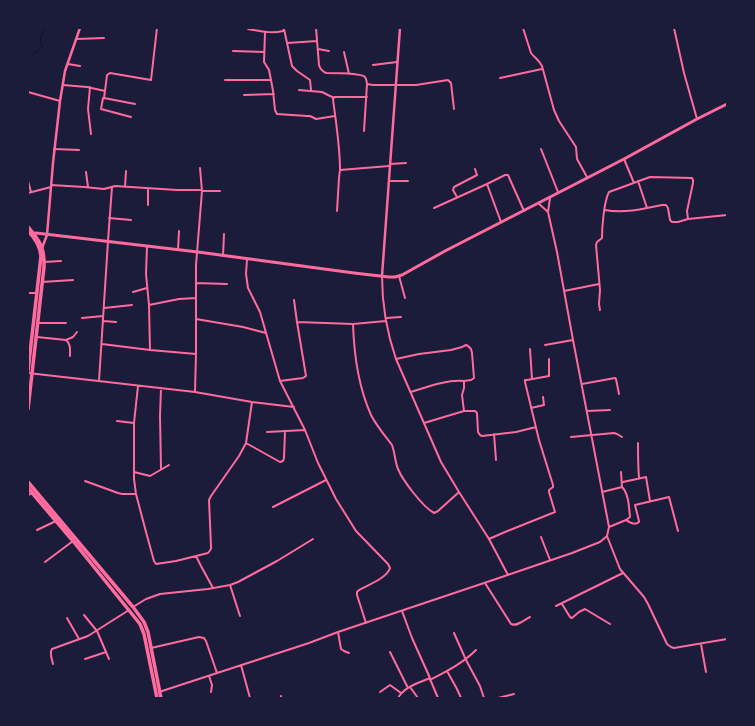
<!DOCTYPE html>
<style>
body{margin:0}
#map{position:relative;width:755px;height:726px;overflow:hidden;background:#1b1b3a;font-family:Signika,sans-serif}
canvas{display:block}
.frame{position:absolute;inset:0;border:29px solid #1b1b3a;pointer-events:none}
</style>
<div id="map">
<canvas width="755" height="726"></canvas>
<div class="frame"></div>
</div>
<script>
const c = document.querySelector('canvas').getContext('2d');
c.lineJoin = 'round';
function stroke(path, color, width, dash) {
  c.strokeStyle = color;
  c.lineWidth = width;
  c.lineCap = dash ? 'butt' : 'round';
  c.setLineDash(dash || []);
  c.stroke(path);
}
stroke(new Path2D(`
 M28,58L38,51L42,47L40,39L44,28`), '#12122b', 1);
stroke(new Path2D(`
 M316,28L319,65C320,69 322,71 326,73C333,73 361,73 365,77C366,78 367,83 367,84L373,85H416L448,80L451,83L454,109
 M523,28L531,53C535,58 539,60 542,66L554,110L559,121L576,147L577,159L587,177
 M674,28L684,73L697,119
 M248,29C260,31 271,34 283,31L284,29
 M284,29L292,66L297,71L310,80L311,90
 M76,39L104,38
 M287,43L317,41
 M318,49L329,51
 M233,51L264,52
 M344,52L349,74
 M68,64L80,66
 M373,65L397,62
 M500,78L542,69
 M225,80H271L269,70L264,62L265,32
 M271,80L273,91L275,110L277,114L307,116H310L316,119L335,116
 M63,85L87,87L105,91L104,98L135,104
 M90,87L88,109L91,134
 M299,90L322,92L334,98
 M105,91L107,75L110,73L151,80L157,28
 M28,92L60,101
 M244,95L274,94
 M367,97H334L333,99C336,123 340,146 340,170L389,166
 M103,98L101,109L131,117
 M364,131L367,84
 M54,149L79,150
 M541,149L558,192
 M624,159L634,183
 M390,164L406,163
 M86,172L88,187
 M28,181L31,192
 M389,181H408
 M487,184L505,175H508L524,211
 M51,185L84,187L104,189L115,186L177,190H202
 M125,187L126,171
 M148,189V205
 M202,191H220
 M28,193L51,187
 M457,197L453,190L454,187L477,175L475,169
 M538,203L548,212
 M434,208L487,184L501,222
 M647,208L662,205H666L668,208L670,220L672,222H678L688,219L727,215
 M605,210C620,213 633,211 647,208L638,181
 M337,211L339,178L340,170
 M109,218L131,220
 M178,250L179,231
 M223,256L224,234
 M247,259L246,274L248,288L260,312L280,381L305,430L318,463L336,499L356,531L388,564L390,568C387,578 368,585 359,590L357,592V595L366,623
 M44,262L61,261
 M382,276C382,303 387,333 396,359L441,462L459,492L489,539L508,575
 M399,276L405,298
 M42,282L73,280
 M196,283L227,284
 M564,291L599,284
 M133,292L147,288
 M28,293H37
 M149,305L179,299L196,298
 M104,308L132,305
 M600,310L599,304L600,290L596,245L597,242L602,238C602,227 604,201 609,192L650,177L692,178L693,180V183L687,211L688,219
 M82,318L103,316
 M386,318L401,317
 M196,319L243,327L266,333
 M103,321L116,322
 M386,321L353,324C354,355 358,386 371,415C376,425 385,436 392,445C395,453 395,462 398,469C403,481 423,507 434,513L438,511L459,492
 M297,322L353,324
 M38,323H66
 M37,337L66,340C71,344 70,350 70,356
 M66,340L73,337L77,332
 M102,344L150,350L149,305L146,274L147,246
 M545,345L573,340
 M530,349L532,379
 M150,350L196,354
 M396,359L419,354L451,350L462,347L466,345L468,346L471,349L472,353L474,378L471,380L464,381V388L462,395L464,411
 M28,373L195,392L196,354V265L202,191L200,168
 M99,381L108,241L112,187
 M280,381L303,378L306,376L297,322L294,300
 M582,384L615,378L616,379L619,394
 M138,386L134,423V479L136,494L146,532L154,561L156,564L176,561L208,553L211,549V546L209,500L211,496L239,456L246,443L252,402
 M195,392L252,402L294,407
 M411,392C427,387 448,379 464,381
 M531,408L544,405L543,397
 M587,411L610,410
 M117,421L134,423
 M424,423L464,411H475L477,413L478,432L480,435L482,436L516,432L536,427
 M267,432L305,430
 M494,434L496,460
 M571,437L614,433L617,434L622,437
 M246,443L280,462L283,461L284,458L285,431
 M638,443C638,455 638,466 639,478
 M161,469L160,416L161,388
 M134,472L150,476L169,465
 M621,472L622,487
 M85,481L118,493L122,494H135
 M623,482L646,477L650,501
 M602,492L622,487C629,494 629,508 630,517L626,520L609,527
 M28,495L32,493
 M273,507L326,480
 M626,520C630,522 634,526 639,522V521L635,505L669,497L678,531
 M37,530L56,521
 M607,536L620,569L644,597L648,604L667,644L671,647L674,648L727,639
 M541,537L550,560
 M489,539L505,532L555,512L549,492V490L553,487V485L539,440L525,382V380H527L549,376V359
 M196,556L201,566L213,588
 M45,562L73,541
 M485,583L511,624C517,627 524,620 530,617
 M230,585L240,616
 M562,604L570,617L572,618L579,612L585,609L610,624
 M556,606L623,573
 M133,607L146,599L160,594L208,589L230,585L238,582L277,561L313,539
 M84,615L97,631L109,659
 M67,618L79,639
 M338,632L341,649L344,651L349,653
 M454,633L466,660L480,686L484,698
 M701,644L706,672
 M151,648L199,637L204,638L206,641L217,673
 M390,652L408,688
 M85,659L106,652
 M53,664C52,659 49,653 52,649L88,636L129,610
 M241,665L250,698
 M447,671L457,689L461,698
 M209,676L212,685L211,692
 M430,679L438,698
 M430,680C447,671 463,663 476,650
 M410,687L418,698
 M159,692L309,643L338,632L493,580L572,553L600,542L607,536L609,527L573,340L557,252L548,212L550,198
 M380,692L390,685L401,693
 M281,696V698
 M398,698C404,687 418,683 430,678L412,638L402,611
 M498,698L514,694`), '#ff6b9d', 2);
stroke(new Path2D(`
 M42,248L47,235L53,163L60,101L65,71L80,28
 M382,276L400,28`), '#ff6b9d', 2.5);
stroke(new Path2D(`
 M32,234L36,233L198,252L354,273L389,277H395L402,275L445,251L624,159L697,119L727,104`), '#ff6b9d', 3);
stroke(new Path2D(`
 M28,227C40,241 45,249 44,267L28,409
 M28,231C35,238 40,246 41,256L28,371
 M28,482L133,607L144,622L148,632L161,698
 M28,488L73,541L140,624L144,634L157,698`), '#ff6b9d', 3.5);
</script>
